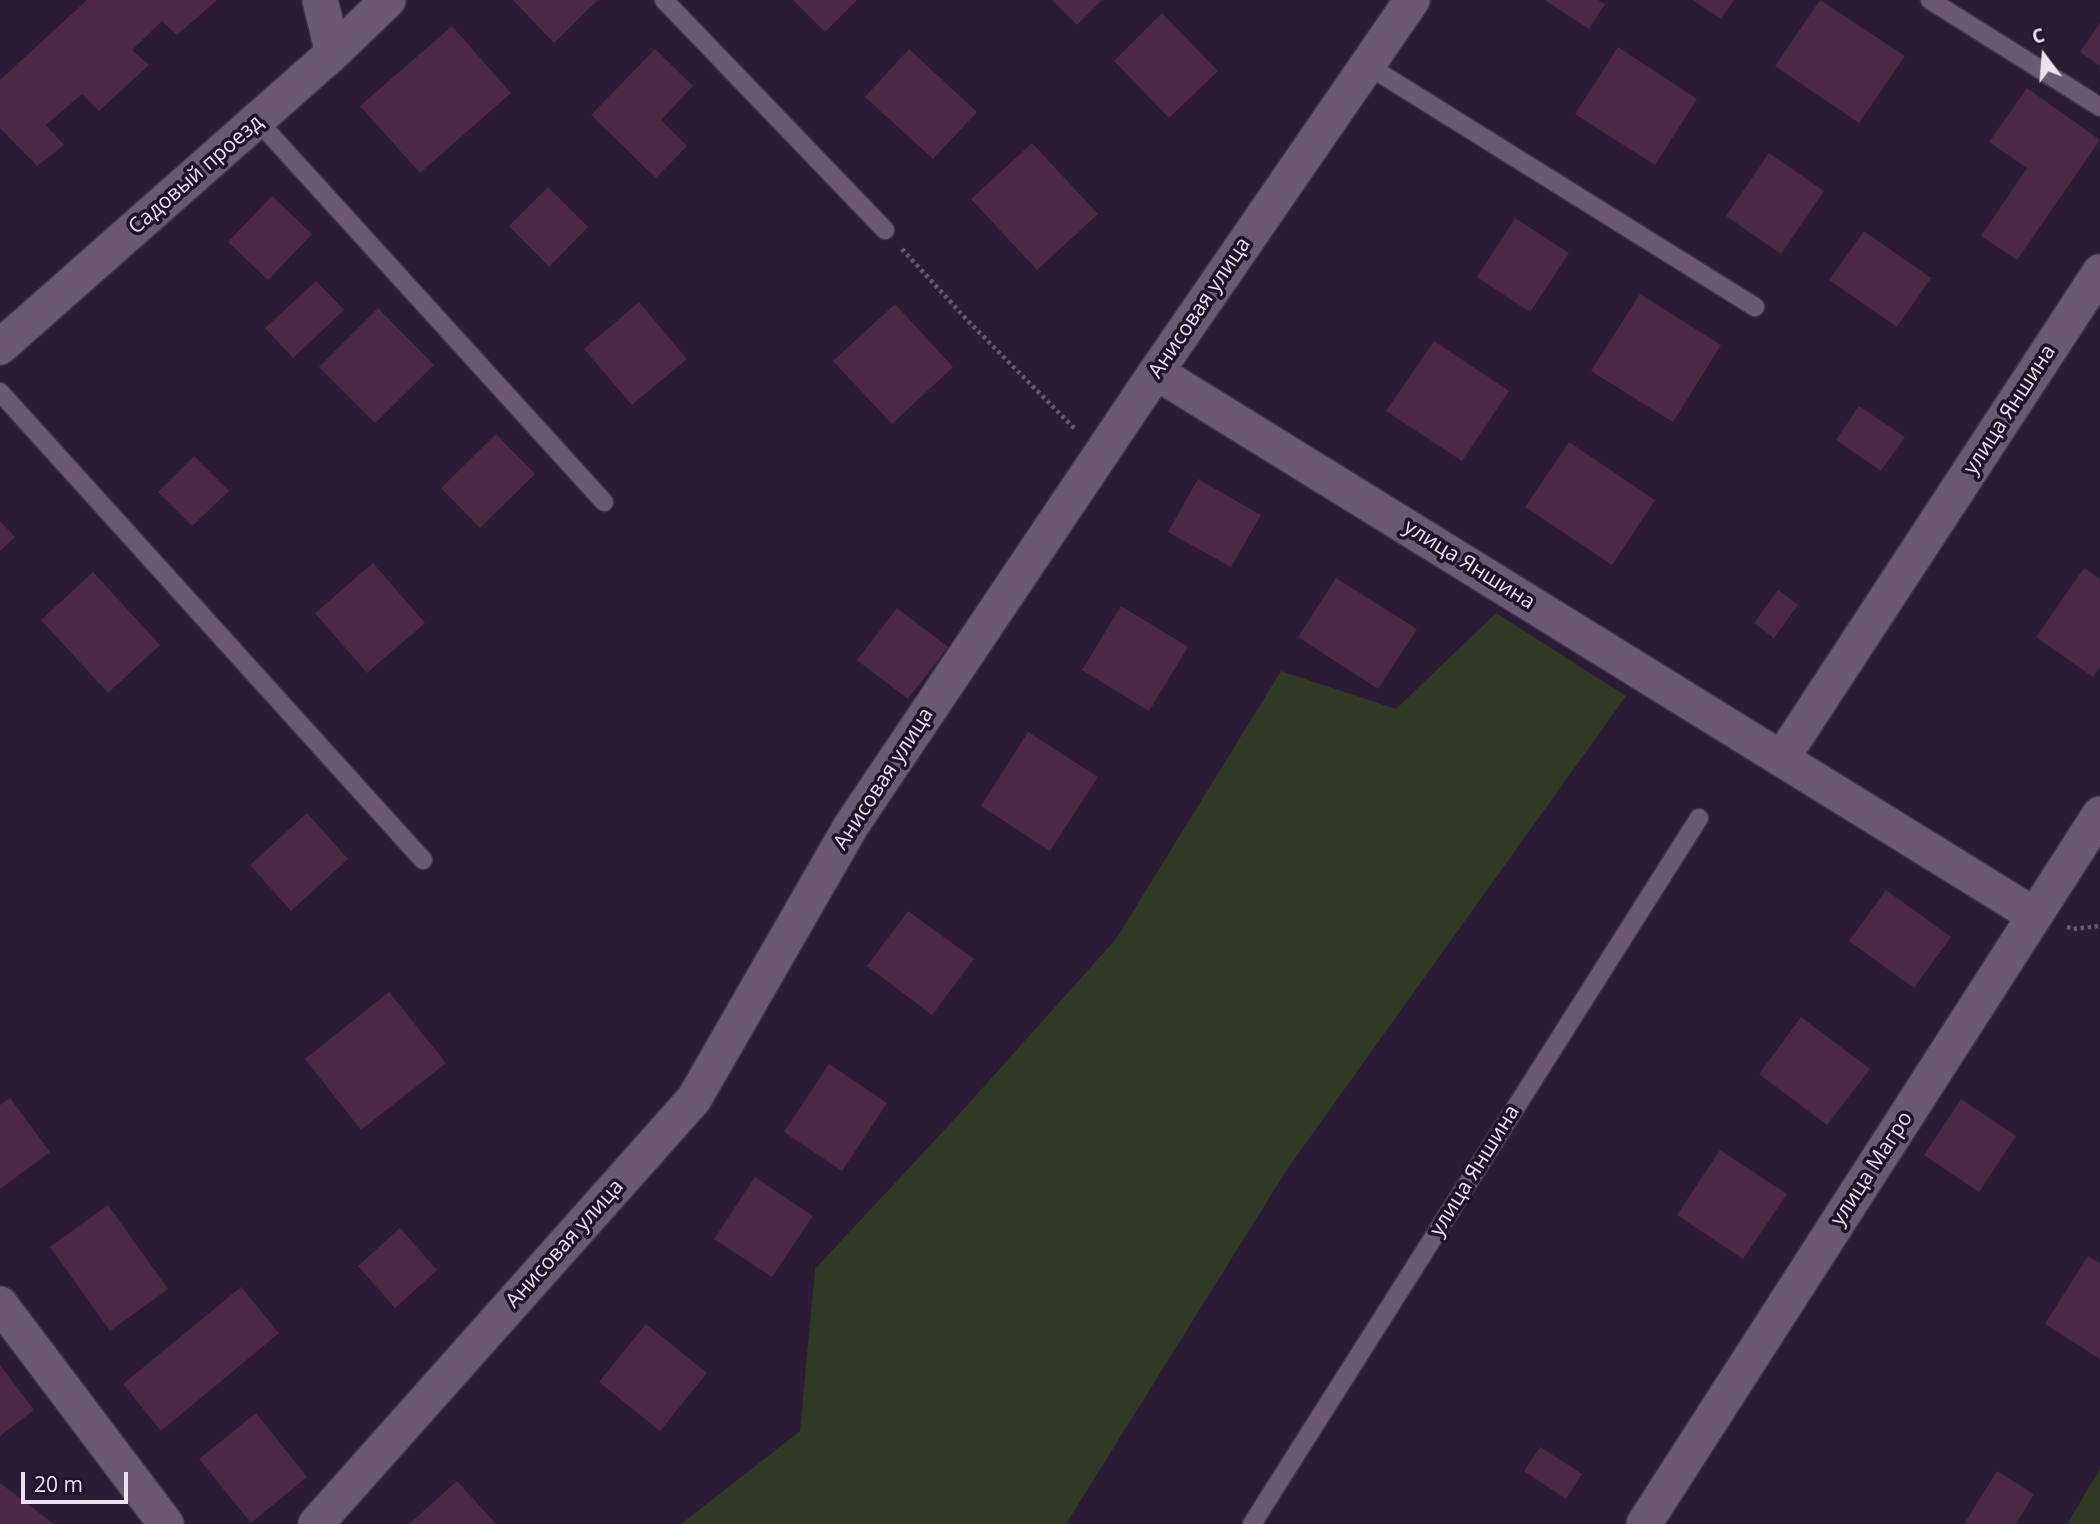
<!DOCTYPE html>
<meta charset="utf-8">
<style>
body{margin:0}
#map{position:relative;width:2100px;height:1524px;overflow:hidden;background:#2b1b34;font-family:"Open Sans",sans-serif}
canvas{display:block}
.north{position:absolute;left:2009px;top:21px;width:70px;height:70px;-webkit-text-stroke:5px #211229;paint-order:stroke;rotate:344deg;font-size:19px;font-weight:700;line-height:28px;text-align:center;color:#eae0f0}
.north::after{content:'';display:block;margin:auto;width:24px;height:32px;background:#eae0f0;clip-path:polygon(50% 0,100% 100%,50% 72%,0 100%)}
.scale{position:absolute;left:21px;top:1472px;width:107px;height:32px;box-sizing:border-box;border:4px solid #eae0f0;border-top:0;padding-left:9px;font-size:21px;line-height:24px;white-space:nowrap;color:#eae0f0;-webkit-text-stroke:5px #211229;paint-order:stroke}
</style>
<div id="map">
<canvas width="2100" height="1524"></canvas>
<div class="north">С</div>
<div class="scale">20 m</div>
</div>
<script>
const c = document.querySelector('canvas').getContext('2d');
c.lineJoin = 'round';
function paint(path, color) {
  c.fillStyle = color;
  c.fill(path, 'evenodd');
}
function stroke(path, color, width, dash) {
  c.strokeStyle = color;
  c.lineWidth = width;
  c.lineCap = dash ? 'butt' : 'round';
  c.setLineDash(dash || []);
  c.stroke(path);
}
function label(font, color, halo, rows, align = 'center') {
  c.font = font + ' "Open Sans",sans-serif';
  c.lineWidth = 7;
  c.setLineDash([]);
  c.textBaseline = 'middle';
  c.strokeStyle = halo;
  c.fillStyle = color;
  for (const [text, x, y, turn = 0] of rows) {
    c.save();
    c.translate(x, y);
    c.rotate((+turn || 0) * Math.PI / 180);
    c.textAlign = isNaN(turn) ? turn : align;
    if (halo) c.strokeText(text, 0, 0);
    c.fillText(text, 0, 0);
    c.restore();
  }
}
paint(new Path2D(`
 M1496,613L1626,696L1288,1168L1066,1524H681L800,1431L815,1269L961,1112L1116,939L1281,671L1396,709Z
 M2100,1469V1524H2067Z`), '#2f3924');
paint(new Path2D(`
 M87,0H217L177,35L162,21L132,50L149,65L99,111L82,94L46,125L64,145L37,166L0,128V80Z
 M513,0H598L554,43Z
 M793,0H857L825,32Z
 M1052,0H1102L1077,25Z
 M1545,0H1598L1605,4L1589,29Z
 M1692,0H1734L1721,19Z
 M1820,0L1905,56L1859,123L1775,66Z
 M1162,13L1218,71L1169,118L1114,61Z
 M2100,23V66L2080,52Z
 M452,26L511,93L420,173L360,106Z
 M1618,47L1697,99L1655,165L1575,114Z
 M655,49L693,86L661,120L687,146L656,178L591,115Z
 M909,49L977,112L933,159L865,97Z
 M2027,88L2100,140L2017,260L1981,236L2027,168L1989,142Z
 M1032,143L1098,214L1037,270L971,199Z
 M1769,153L1824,191L1781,254L1726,216Z
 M548,187L588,227L549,267L509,226Z
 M272,196L312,234L268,280L228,242Z
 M1515,218L1569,253L1530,312L1477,277Z
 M1864,231L1931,278L1897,327L1829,280Z
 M316,281L344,310L293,358L265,328Z
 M1640,294L1721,345L1673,422L1591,371Z
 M639,302L687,359L632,405L584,349Z
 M895,304L953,367L892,424L833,361Z
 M378,308L434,365L375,423L319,367Z
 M1434,341L1509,391L1462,461L1386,411Z
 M1859,406L1905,437L1881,471L1836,440Z
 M496,434L535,474L480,528L441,488Z
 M1569,442L1655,500L1612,565L1525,507Z
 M194,456L229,491L192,526L158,492Z
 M1198,479L1261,515L1231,567L1168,532Z
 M0,521L15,537L0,551Z
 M373,563L425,623L367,673L315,613Z
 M2084,568L2100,579V667L2093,677L2036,637Z
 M93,572L160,645L108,693L41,620Z
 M1336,578L1417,629L1378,689L1298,637Z
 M1778,590L1798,605L1774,638L1754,623Z
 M1121,606L1188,647L1149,711L1082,670Z
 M897,608L948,647L908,699L857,660Z
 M1028,732L1098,777L1050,851L981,806Z
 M307,813L348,859L291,911L250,865Z
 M1886,890L1951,937L1914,988L1849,941Z
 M908,911L974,959L932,1015L867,966Z
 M389,992L446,1063L361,1130L305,1059Z
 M1801,1017L1870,1069L1827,1125L1759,1074Z
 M829,1064L887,1103L842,1171L784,1132Z
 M10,1098L50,1152L0,1189V1105Z
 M1961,1099L2016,1136L1979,1192L1924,1155Z
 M1720,1150L1787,1194L1743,1259L1677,1215Z
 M755,1177L813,1216L772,1277L714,1239Z
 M108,1205L168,1289L110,1331L50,1247Z
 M400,1228L437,1270L395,1308L358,1266Z
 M2088,1256L2100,1263V1359L2045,1324Z
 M241,1287L279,1333L161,1431L123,1384Z
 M646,1324L707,1373L660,1431L599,1382Z
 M0,1365L34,1410L0,1436Z
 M256,1413L307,1477L251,1523L199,1459Z
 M1540,1447L1582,1474L1566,1499L1524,1471Z
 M1997,1471L2034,1494L2016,1524H1964Z
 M457,1481L496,1524H409Z
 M0,1483L54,1524H0Z`), '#4c2943');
const lane = new Path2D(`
 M664,0L885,230
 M1930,0L2100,107
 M1367,65L1755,307
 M258,121L604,502
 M0,392L423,860
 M1252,1524L1699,818`);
const street = new Path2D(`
 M320,0L333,53
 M0,347L333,53L388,0
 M1156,372L2034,915
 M1782,758L2100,272
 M0,1304L166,1524
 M316,1524L694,1099L851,826L1156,372L1412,0
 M1644,1524L2100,814`);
stroke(lane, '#42354a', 21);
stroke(street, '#42354a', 38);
stroke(new Path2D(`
 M902,249L968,321L1075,429
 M2067,927L2073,929L2100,926`), '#65576d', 4.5, [3.5, 3.5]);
stroke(lane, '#6a5875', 18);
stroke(street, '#6a5875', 35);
label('21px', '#eae0f0', '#211229', [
 ["Садовый проезд",196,175,-41],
 ["Анисовая улица",1200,308,-56],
 ["улица Яншина",2010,410,-57],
 ["улица Яншина",1469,565,32],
 ["Анисовая улица",884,779,-57],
 ["улица Магро",1872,1169,-57],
 ["улица Яншина",1475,1171,-58],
 ["Анисовая улица",565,1244,-48]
]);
</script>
